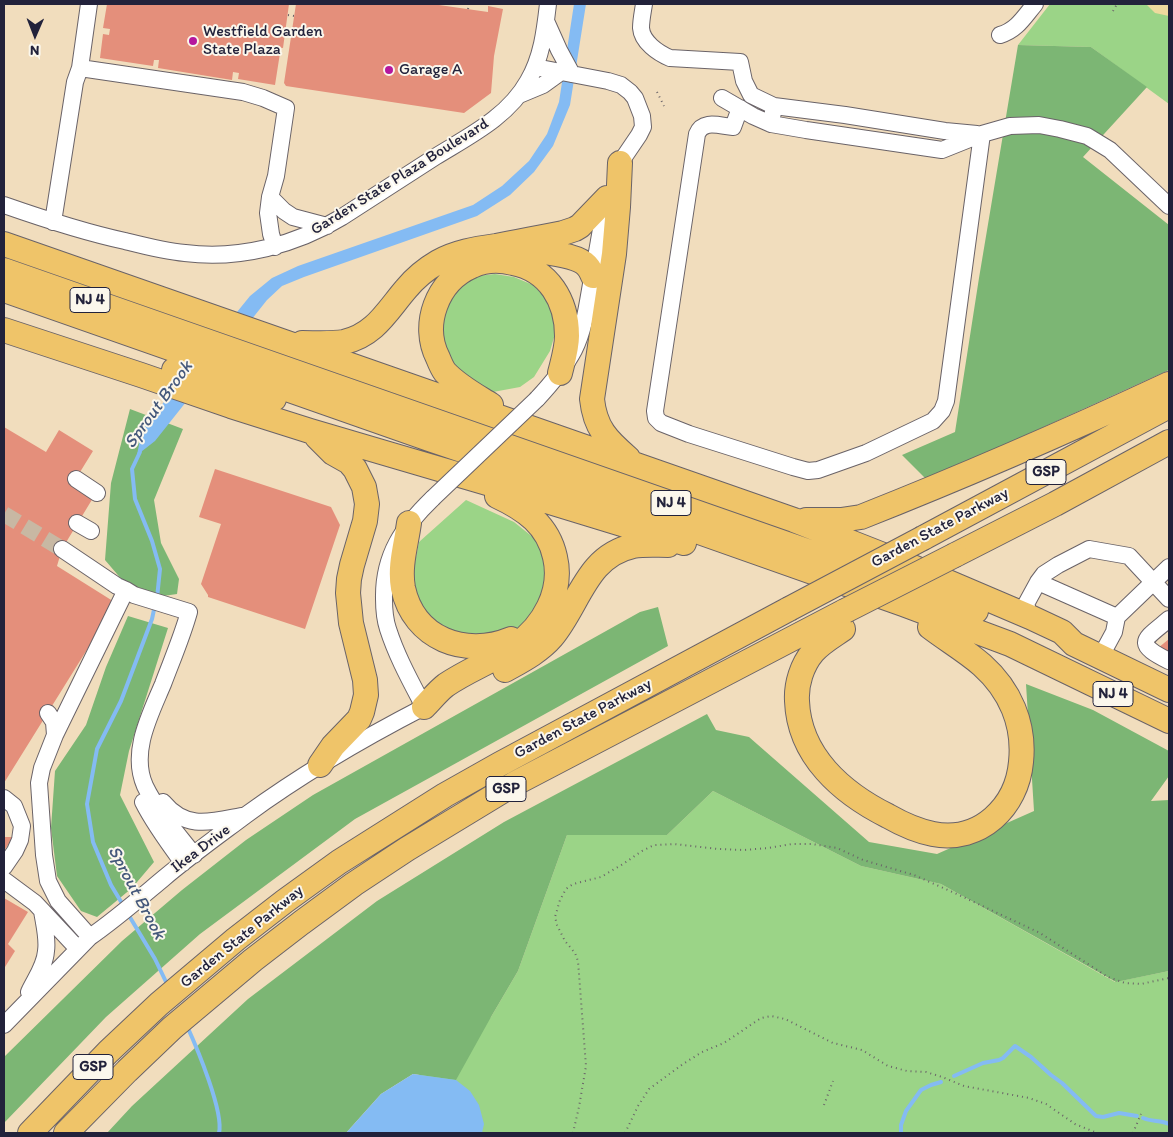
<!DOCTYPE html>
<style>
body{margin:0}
#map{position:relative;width:1173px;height:1137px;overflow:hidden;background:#f1ddbd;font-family:Itim,sans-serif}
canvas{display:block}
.frame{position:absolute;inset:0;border:5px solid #22223b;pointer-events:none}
.north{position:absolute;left:10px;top:10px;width:50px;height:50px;-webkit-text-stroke:4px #fbf7ec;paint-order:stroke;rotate:181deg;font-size:14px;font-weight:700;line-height:20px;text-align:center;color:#22223b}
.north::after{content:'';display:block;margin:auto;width:18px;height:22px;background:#22223b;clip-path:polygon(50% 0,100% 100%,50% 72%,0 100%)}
</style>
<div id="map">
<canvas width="1173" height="1137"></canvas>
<div class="frame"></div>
<div class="north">N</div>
</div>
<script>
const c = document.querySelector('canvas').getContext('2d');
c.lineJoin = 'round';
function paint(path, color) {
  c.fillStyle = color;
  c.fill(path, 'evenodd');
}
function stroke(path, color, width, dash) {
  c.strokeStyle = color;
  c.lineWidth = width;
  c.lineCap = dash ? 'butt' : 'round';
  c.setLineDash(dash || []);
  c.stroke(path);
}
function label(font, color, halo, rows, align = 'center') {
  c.font = font + ' Itim,sans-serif';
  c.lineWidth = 4;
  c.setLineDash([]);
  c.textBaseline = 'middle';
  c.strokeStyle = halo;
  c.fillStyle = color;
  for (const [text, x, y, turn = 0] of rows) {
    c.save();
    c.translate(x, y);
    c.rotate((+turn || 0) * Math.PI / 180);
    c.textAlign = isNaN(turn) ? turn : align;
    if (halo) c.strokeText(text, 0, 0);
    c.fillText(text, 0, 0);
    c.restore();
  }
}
paint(new Path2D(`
 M1050,4H1169V104L1091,47L1018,45Z
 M495,274L514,277L533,285L546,298L553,317L555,334L550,351L534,377L520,387L493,392L474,387L447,363L440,319L450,298L464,284L478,276Z
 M466,500L514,522L539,542L547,565L549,592L536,620L504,639L461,642L430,622L410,588L419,542Z
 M713,791L861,866L941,884L1115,982L1169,971V1133H346L491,1017L518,971L567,835H667Z`), '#9bd487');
paint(new Path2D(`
 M1018,45L1091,47L1147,87L1083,157L1169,225V370L927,480L902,455L955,432L979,278Z
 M130,409L183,429L154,500L161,543L179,579L177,594L163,596L137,587L123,581L105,560L111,483Z
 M658,607L668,646L355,819L200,934L106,1017L4,1123V1057L122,941L182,890L246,840L313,795L640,612Z
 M128,616L168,628L129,751L120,795L154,862L132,888L97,917L81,911L57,876L51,828L55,771L86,725L106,667Z
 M1026,684L1093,710L1169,751V776L1151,801L1169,800V971L1116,982L941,884L861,866L713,791L667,835H567L518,971L491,1017L456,1080L413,1074L381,1094L346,1133H107L132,1106L248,999L377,901L504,822L707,714L716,730L749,737L869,842L937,854L1034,811Z`), '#7cb674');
paint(new Path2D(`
 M1146,4H1169V16L1155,13Z`), '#eeda9e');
paint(new Path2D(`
 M574,4H586L570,105L553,146L534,172L510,195L477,216L304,277L282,286L267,300L155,441L137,455L142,429L250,296L272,278L298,266L473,205L502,186L529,161L547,134L559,102Z
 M413,1074L456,1080L470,1091L479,1105L484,1124L482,1133H346L381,1094Z`), '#84bbf3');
stroke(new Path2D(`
 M140,452L132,469L135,499L152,541L160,569L157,598
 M123,905L111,885L93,842L87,804L97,749L121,701L152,619L155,605
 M128,914L155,959L168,986
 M187,1026C197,1048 224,1112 219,1133
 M954,1076L983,1063L999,1060L1003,1058L1015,1046L1031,1057L1051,1075L1062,1083L1096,1116L1103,1117L1119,1113L1137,1116
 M1143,1118C1152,1122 1161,1120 1169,1124
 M901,1133V1125L906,1111L921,1090L931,1085L941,1082`), '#84bbf3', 4);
paint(new Path2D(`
 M107,4H289L283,48L276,47V53H280L275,85L238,79L239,73L233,72L232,80L158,68L159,60H154L153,66L100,58L103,34L109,35L110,29L103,28Z
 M296,4H432L488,12V6L503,9L494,56L491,93L464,113L286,86L284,83Z
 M4,427L46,452L59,430L93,451L72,485L93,498L62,549L57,566L116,603L4,783Z
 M215,469L331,507L340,525L305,629L208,597V595L201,584L221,524L199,517Z
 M1169,639V653L1158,648Z
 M4,837H13L4,851Z
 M4,898L28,912L8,944L15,951L5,967L4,966Z`), '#e48f7b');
stroke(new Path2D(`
 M4,514L62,549`), '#c8b8a3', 16, [16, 8]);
const minor = new Path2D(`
 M644,4C643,11 641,20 641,28C642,42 658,53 670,58L740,62L744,81L751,95L774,106L771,124
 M546,21L559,50L572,74
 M1000,35C1017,30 1024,17 1035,4
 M535,67L608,81L621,85L630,92L635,98L642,116L643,127L639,135L620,163L616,172
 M80,68L243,92L263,98L286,108L276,176L270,197L268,213L271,234L275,247
 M519,95L543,85L561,72
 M722,98L753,116L771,124L806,130L942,150L982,134L1010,126L1039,125L1060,129L1087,136L1110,150L1169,206
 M774,106L845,115L945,131L977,134
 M740,108L733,127C720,126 703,119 697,134L655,411L656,418L661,423L689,434L793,467L808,471L818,470L866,453L933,421L942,411L946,401L982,134
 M270,197L284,211L293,217L327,226
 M4,205C44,219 83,232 125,241C145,246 164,251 185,253C239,260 296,245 342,217C373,197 404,177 435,157C469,136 508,117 528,81C542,57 545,30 548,4
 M53,222L75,82L80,68L89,4
 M537,399C551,384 564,369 574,350C584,330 587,307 591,284C597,255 601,226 607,198
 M76,479L97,493
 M77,523L91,531
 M62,549L117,586L126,590L134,595L189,612C182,637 172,660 163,684C150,715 130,752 145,786C157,811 177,833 194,855
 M1030,617L1026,604L1038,582
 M1117,617L1038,582L1044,574L1058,565L1089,549L1129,556L1169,599
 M1169,619C1144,640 1133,643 1169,661
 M1101,656L1114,632L1117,617L1169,567
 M48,713L54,722L55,735
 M4,798L14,806L22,826L20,840L15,851L4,867
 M143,802C154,824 169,844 183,863
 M163,802C186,830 210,822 241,816
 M4,880L35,903L78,949
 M90,937L58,901L48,881L44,855L39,783L42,768L55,735L126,590
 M29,992C35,979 45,966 46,951C48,939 44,924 42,911
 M4,1025L90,937C116,919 140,898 164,878C190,856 218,836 246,815C302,774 362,739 424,707C411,682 397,657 388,629C385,620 384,609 384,599C383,555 403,527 433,498`);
const highway = new Path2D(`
 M620,163L618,207L614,254L592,399C595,428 607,440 628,458
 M4,244L794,520L901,562L1030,617L1062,632L1074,644L1169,690
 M517,248C533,251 571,253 584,263C588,266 591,271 593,276
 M4,270L953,602L976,611
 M4,290L429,439L566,485L903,604L1010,644L1169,721
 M4,330L141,375L231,406L310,431L504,488L684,543
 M302,343C316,343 330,344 344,342C375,335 387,311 406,289C415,278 426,269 438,262C456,252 475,249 496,246C518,242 541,237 563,233L575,229L580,226L607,198
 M174,370L274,399
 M491,405C475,395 458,386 445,372C442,368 440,363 438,358C421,325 437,281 472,266C485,260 501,260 513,263C549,270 567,301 567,336C567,348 563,361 560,373
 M317,437L333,453L349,462L355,469L364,487L367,504L365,521L352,565L349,579L348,593L351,623L365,680L366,695L362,712L359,719L333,746L320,765
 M806,520H841L861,517C965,476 1068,431 1169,384
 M409,523C406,545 399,566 403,588C414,639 465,658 511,639
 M923,538L1169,406
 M955,555L1055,504L1169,442
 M843,629C833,636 822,642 813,652C802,665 796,684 797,701C799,756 842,793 888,816C902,824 918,831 933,834C980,843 1017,807 1021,762C1025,724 1010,690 982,665C966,651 947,640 930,627
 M505,670C521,661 539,652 552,637C579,605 586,556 633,546C645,544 656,545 668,545
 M424,707C431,700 438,691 446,685C468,670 493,661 515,646C544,626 563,591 555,557C548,525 525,509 497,496
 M30,1133L108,1052L159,1004L236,939L285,901L339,862L445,795L500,764L789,609
 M66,1133L127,1071L172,1028L253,960L301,923L354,884L407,849L514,784L845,611`);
stroke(minor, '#6a6368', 18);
stroke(highway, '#6a6368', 26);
stroke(new Path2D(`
 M468,9L469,4
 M1113,11L1117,4
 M288,15L294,16
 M657,92L664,106
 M824,1105L833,1081
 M573,1133L579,1107L586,1066L578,961L575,953L565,941L557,925L555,917L560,900L566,889L573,884L601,877L623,864L642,851L654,845L674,844L718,849L744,850L768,848L792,844H812L837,848L863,860L914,875L959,895L1040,933L1108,977L1125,983L1141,984L1169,978
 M625,1133L638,1106L649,1089L683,1064L702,1052L724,1043L761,1018L771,1016L785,1019L833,1043L862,1050L888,1066L907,1071L926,1072L942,1077L964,1086L1029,1098L1046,1104L1075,1124L1097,1133
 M1133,1133L1141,1114`), '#6a6368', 2, [1, 4]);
stroke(minor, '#fff', 16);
stroke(highway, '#efc469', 24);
const minorBridge = new Path2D(`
 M433,498L537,399`);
const highwayBridge = new Path2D(`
 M789,609L923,538
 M845,611L955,555`);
stroke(minorBridge, '#6a6368', 18, []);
stroke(highwayBridge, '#6a6368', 26, []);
stroke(minorBridge, '#fff', 16);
stroke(highwayBridge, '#efc469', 24);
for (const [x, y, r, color] of [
 [193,41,5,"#b5179e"],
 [389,70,5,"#b5179e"]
]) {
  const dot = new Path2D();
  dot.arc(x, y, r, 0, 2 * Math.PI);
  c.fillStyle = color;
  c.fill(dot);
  stroke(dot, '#fbf7ec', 2);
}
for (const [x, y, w] of [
 [90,300,40],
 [1046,472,40],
 [671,503,40],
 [1113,694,40],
 [506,789,40],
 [93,1067,40]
]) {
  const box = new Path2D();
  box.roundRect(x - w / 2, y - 12.5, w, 25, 4);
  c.fillStyle = '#fbf7ec';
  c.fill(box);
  stroke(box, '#22223b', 1);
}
label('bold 15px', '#22223b', null, [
 ["NJ 4",90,300],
 ["GSP",1046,472],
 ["NJ 4",671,503],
 ["NJ 4",1113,694],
 ["GSP",506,789],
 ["GSP",93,1067]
]);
label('16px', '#22223b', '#fbf7ec', [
 ["Westfield Garden",203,32],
 ["State Plaza",203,50],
 ["Garage A",399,70]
], 'left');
label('16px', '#22223b', '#fbf7ec', [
 ["Garden State Plaza Boulevard",400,177,-32],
 ["Garden State Parkway",940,528,-28],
 ["Garden State Parkway",583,719,-28],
 ["Ikea Drive",201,849,-37],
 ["Garden State Parkway",242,937,-39]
]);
label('italic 18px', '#44587b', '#fbf7ec', [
 ["Sprout Brook",159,405,-54],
 ["Sprout Brook",136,893,62]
]);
</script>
